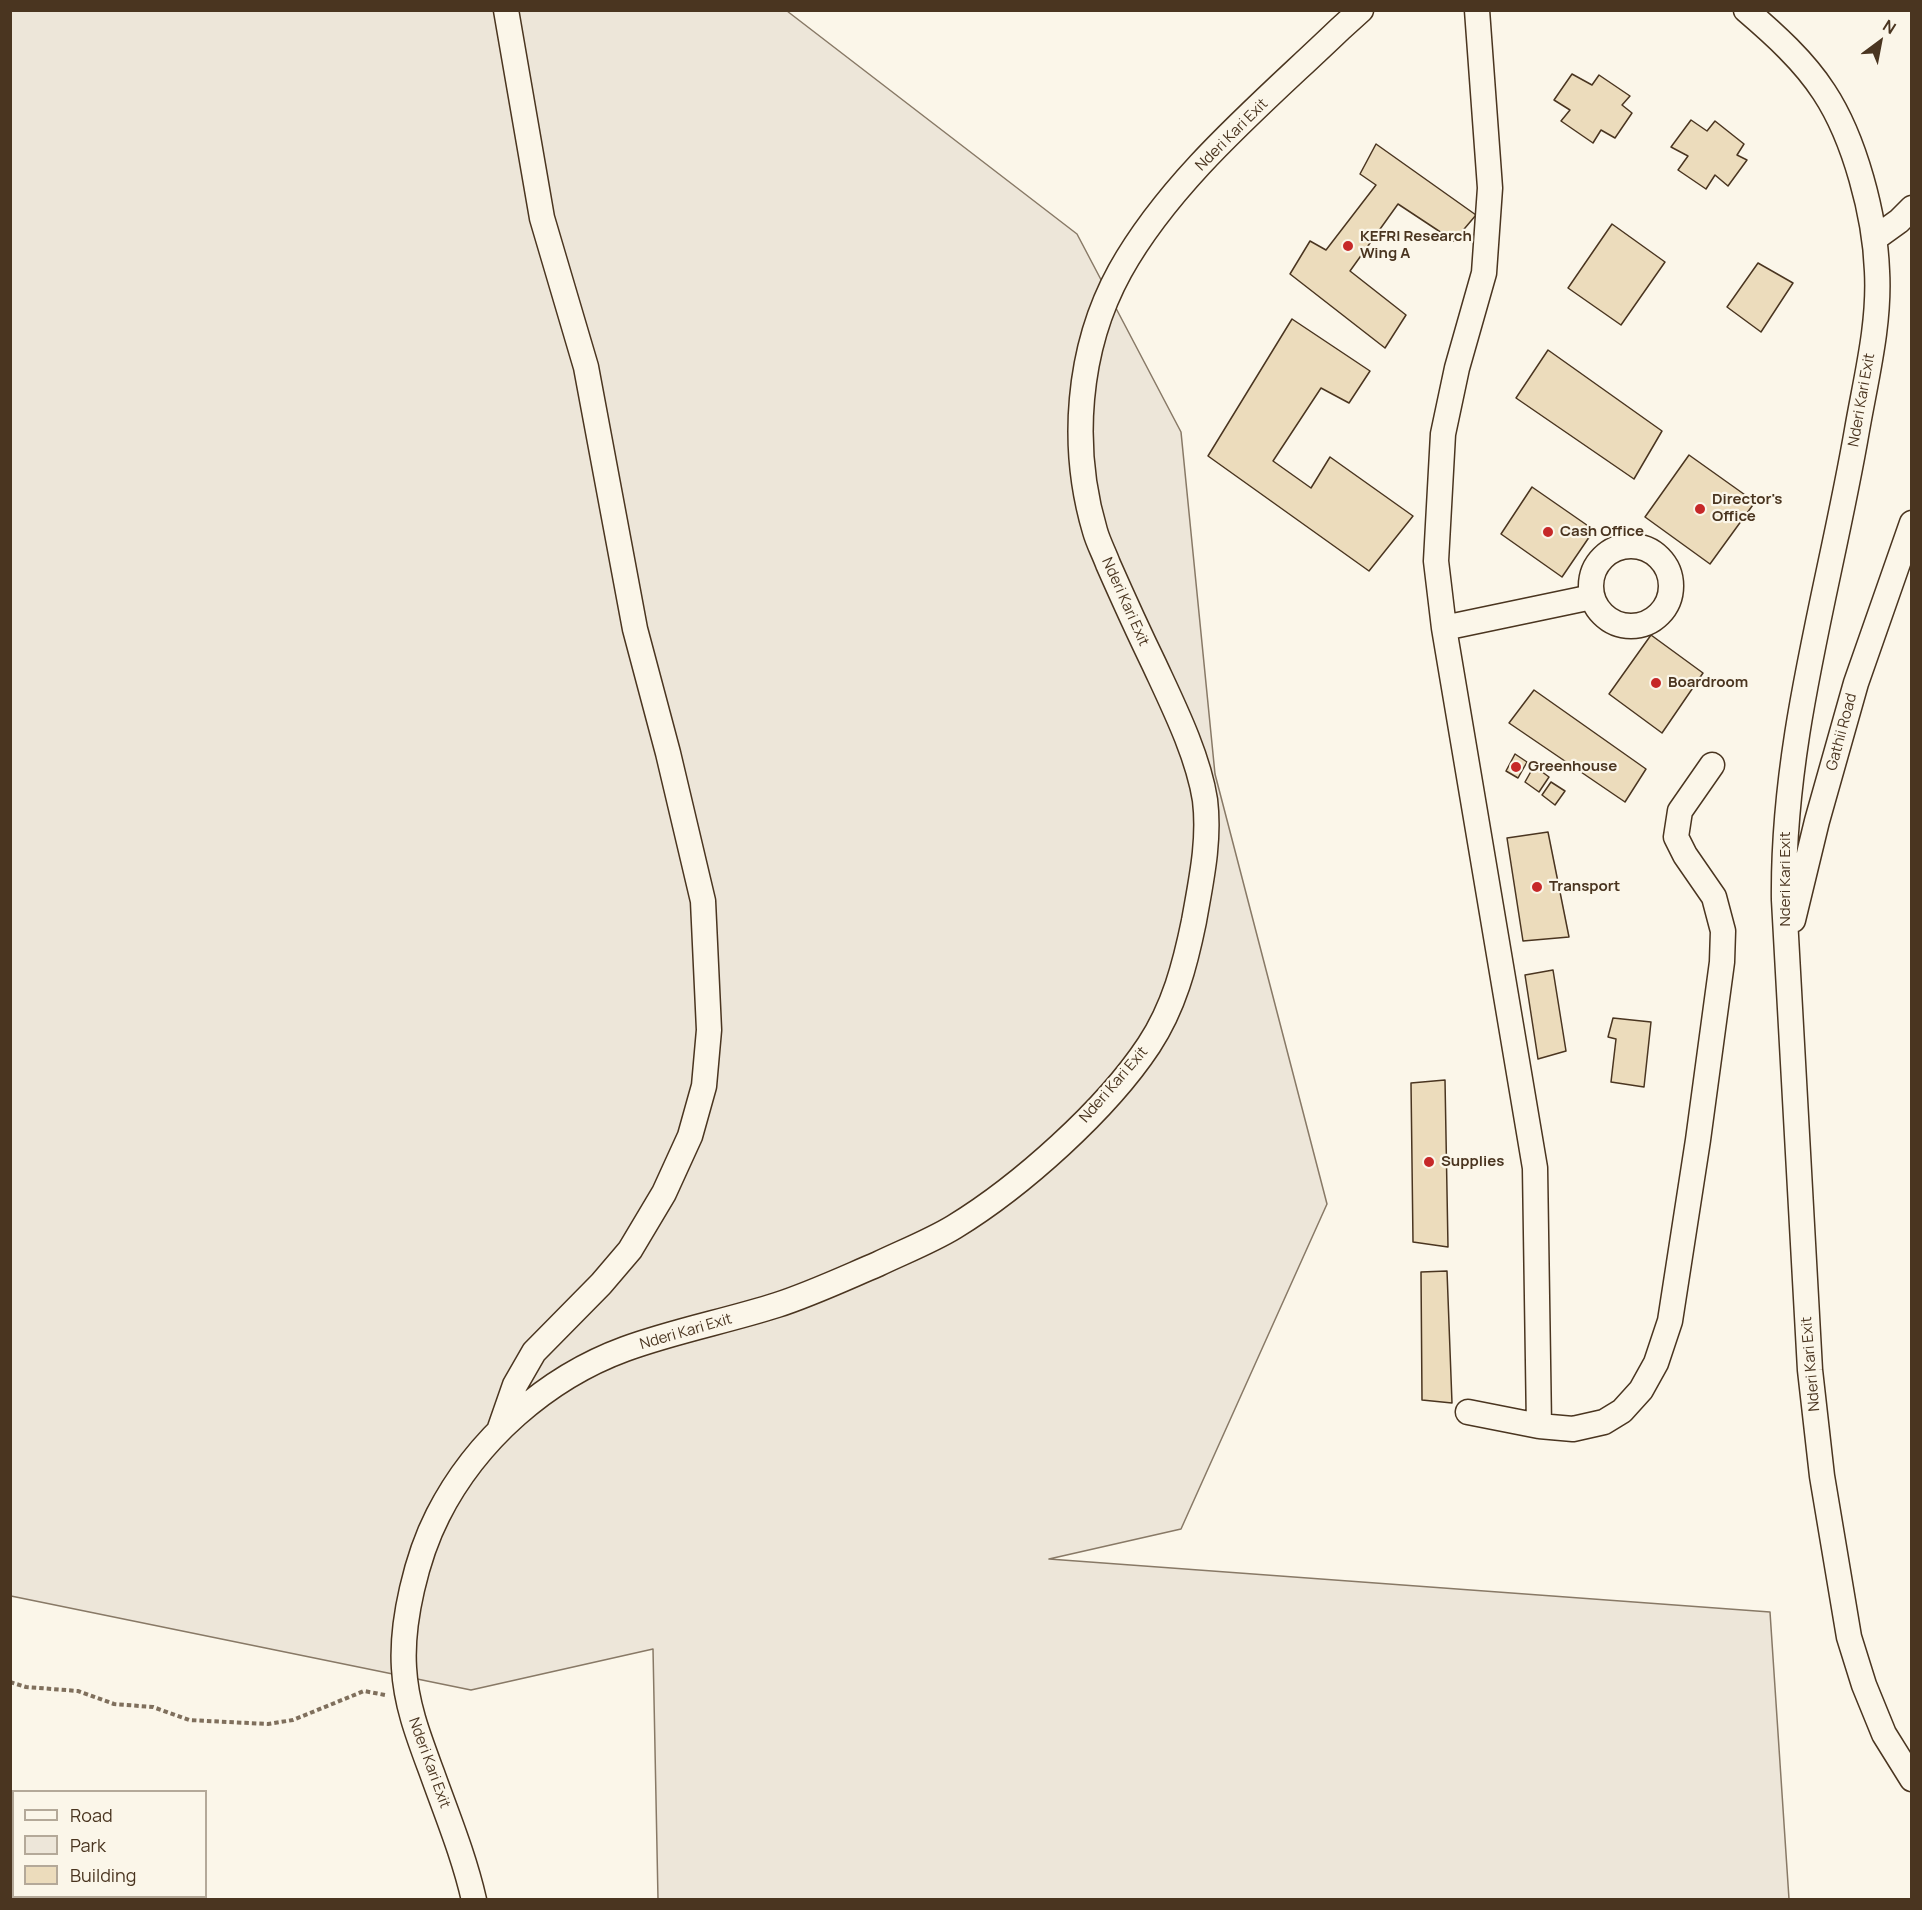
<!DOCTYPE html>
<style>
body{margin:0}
#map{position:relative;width:1922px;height:1910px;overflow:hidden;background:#fbf6e9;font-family:Manrope,sans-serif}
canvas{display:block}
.frame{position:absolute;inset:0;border:12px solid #4a3520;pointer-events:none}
.legend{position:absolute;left:12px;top:1790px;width:195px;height:108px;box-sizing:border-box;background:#fbf6e9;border:2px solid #b4a999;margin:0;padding:8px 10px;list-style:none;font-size:18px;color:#4a3520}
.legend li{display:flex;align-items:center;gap:12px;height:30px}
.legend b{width:30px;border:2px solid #b4a999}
.north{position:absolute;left:1850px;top:12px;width:60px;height:60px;-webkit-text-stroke:4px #fbf6e9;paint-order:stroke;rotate:32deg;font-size:16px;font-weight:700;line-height:24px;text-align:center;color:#4a3520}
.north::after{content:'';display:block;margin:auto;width:21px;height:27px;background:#4a3520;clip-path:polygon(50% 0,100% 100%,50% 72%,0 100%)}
</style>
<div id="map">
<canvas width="1922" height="1910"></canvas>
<div class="frame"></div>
<ul class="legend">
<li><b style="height:8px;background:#fbf6e9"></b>Road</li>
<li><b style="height:16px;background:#ede6d9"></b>Park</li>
<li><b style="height:16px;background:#ecdcbc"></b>Building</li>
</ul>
<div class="north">N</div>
</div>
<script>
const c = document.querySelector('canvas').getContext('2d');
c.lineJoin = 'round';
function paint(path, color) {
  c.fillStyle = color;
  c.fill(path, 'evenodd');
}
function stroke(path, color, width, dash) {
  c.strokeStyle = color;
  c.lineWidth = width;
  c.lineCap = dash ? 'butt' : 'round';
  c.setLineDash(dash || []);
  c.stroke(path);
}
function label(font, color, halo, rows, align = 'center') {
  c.font = font + ' Manrope,sans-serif';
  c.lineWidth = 4.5;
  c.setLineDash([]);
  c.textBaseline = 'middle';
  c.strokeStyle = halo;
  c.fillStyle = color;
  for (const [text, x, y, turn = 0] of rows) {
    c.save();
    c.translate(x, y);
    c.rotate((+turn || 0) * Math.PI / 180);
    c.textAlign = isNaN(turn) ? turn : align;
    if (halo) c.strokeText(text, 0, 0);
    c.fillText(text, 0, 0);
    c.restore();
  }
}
const green = new Path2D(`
 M10,11H787L1077,234L1181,432L1215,774L1327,1204L1181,1529L1049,1559L1770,1612L1789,1899H658L653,1649L471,1690L11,1596Z`);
paint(green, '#ede6d9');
stroke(green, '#887966', 1.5);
const building = new Path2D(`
 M1572,74L1592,85L1599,75L1630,96L1622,105L1632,113L1615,138L1601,130L1593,143L1561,121L1570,110L1554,100Z
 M1691,120L1707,131L1715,121L1744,144L1737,155L1747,160L1728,186L1715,175L1706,189L1678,170L1688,156L1671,147Z
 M1376,144L1476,215L1454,241L1398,204L1350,271L1406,315L1385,348L1290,274L1310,241L1326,250L1376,185L1360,174Z
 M1612,224L1665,262L1621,325L1568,288Z
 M1758,263L1793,283L1761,332L1727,307Z
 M1292,319L1370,371L1349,403L1321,388L1273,461L1311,488L1330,457L1413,516L1369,571L1208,456Z
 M1548,350L1662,431L1634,479L1516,398Z
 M1689,455L1755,502L1710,564L1645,517Z
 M1532,487L1594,530L1562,577L1501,534Z
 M1651,635L1703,673L1662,733L1609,694Z
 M1534,690L1646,769L1625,802L1509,723Z
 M1515,754L1527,762L1518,778L1506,771Z
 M1534,766L1549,777L1539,792L1525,782Z
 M1551,782L1565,791L1555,805L1542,795Z
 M1548,832L1569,937L1523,941L1507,838Z
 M1553,970L1566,1051L1538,1059L1525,975Z
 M1613,1018L1651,1022L1644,1087L1611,1082L1616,1039L1608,1037Z
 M1445,1080L1448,1247L1413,1242L1411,1083Z
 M1447,1271L1452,1403L1422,1400L1421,1272Z`);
paint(building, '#ecdcbc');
stroke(building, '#4a3520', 1.5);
const minor = new Path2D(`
 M1477,10L1490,188L1484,273L1457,368L1443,434L1436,561L1444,628L1535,1168L1539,1426
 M1746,10C1774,34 1804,61 1824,92C1855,139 1875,216 1877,271C1880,324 1866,378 1857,430C1830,587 1782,739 1784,900L1810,1370L1822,1476L1849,1637L1864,1685L1884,1734L1912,1779
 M1874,239L1899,221L1912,208
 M1591 586a40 40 0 1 1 80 0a40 40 0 1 1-80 0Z
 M1444,628L1592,597
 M1793,920L1817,821L1856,683L1912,523
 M1468,1412L1539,1426L1573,1429L1604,1422L1622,1411L1641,1390L1656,1363L1670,1321L1698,1140L1722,962L1723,931L1714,897L1685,855L1676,837L1680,811L1712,765
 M500,1428L515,1385L534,1352L601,1284L630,1250L664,1193L690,1136L704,1086L709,1030L703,901L668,753L635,629L586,367L542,218L506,10
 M474,1900C464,1856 447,1815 432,1773C419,1738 406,1705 404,1668C401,1621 417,1556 438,1515C476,1440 546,1378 625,1349C674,1331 727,1321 777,1305C811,1294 845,1278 878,1264C903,1252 931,1241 954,1227C1021,1186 1106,1110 1149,1045C1174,1007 1185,965 1194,921C1201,881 1210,841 1205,800C1198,755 1173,705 1154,664C1138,631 1123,598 1108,564C1104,553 1098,542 1095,531C1070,447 1077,349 1120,271C1172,178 1263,103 1340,29L1361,10`);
stroke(minor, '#4a3520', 27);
stroke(new Path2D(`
 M10,1682L26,1687L78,1691L114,1704L153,1707L189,1720L268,1724L293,1720L364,1691L385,1695`), '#7f6f5c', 4, [4.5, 3]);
stroke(minor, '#fbf6e9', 24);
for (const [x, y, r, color] of [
 [1348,246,6,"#c62828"],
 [1700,509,6,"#c62828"],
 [1548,532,6,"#c62828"],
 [1656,683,6,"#c62828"],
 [1516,767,6,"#c62828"],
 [1537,887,6,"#c62828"],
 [1429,1162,6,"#c62828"]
]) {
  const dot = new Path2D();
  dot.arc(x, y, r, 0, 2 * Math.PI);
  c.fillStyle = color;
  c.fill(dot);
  stroke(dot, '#fbf6e9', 2);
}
label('15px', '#4a3520', '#fbf6e9', [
 ["Nderi Kari Exit",1232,135,-45],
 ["Nderi Kari Exit",1862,400,-80],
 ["Nderi Kari Exit",1125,602,66],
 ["Gathii Road",1842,732,-75],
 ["Nderi Kari Exit",1786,879,-90],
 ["Nderi Kari Exit",1114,1085,-49],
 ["Nderi Kari Exit",686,1332,-16],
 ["Nderi Kari Exit",1811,1364,-95],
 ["Nderi Kari Exit",429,1763,70]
]);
label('bold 15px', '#4a3520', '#fbf6e9', [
 ["KEFRI Research",1360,237],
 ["Wing A",1360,254],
 ["Director's",1712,500],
 ["Office",1712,517],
 ["Cash Office",1560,532],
 ["Boardroom",1668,683],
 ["Greenhouse",1528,767],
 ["Transport",1549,887],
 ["Supplies",1441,1162]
], 'left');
</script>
